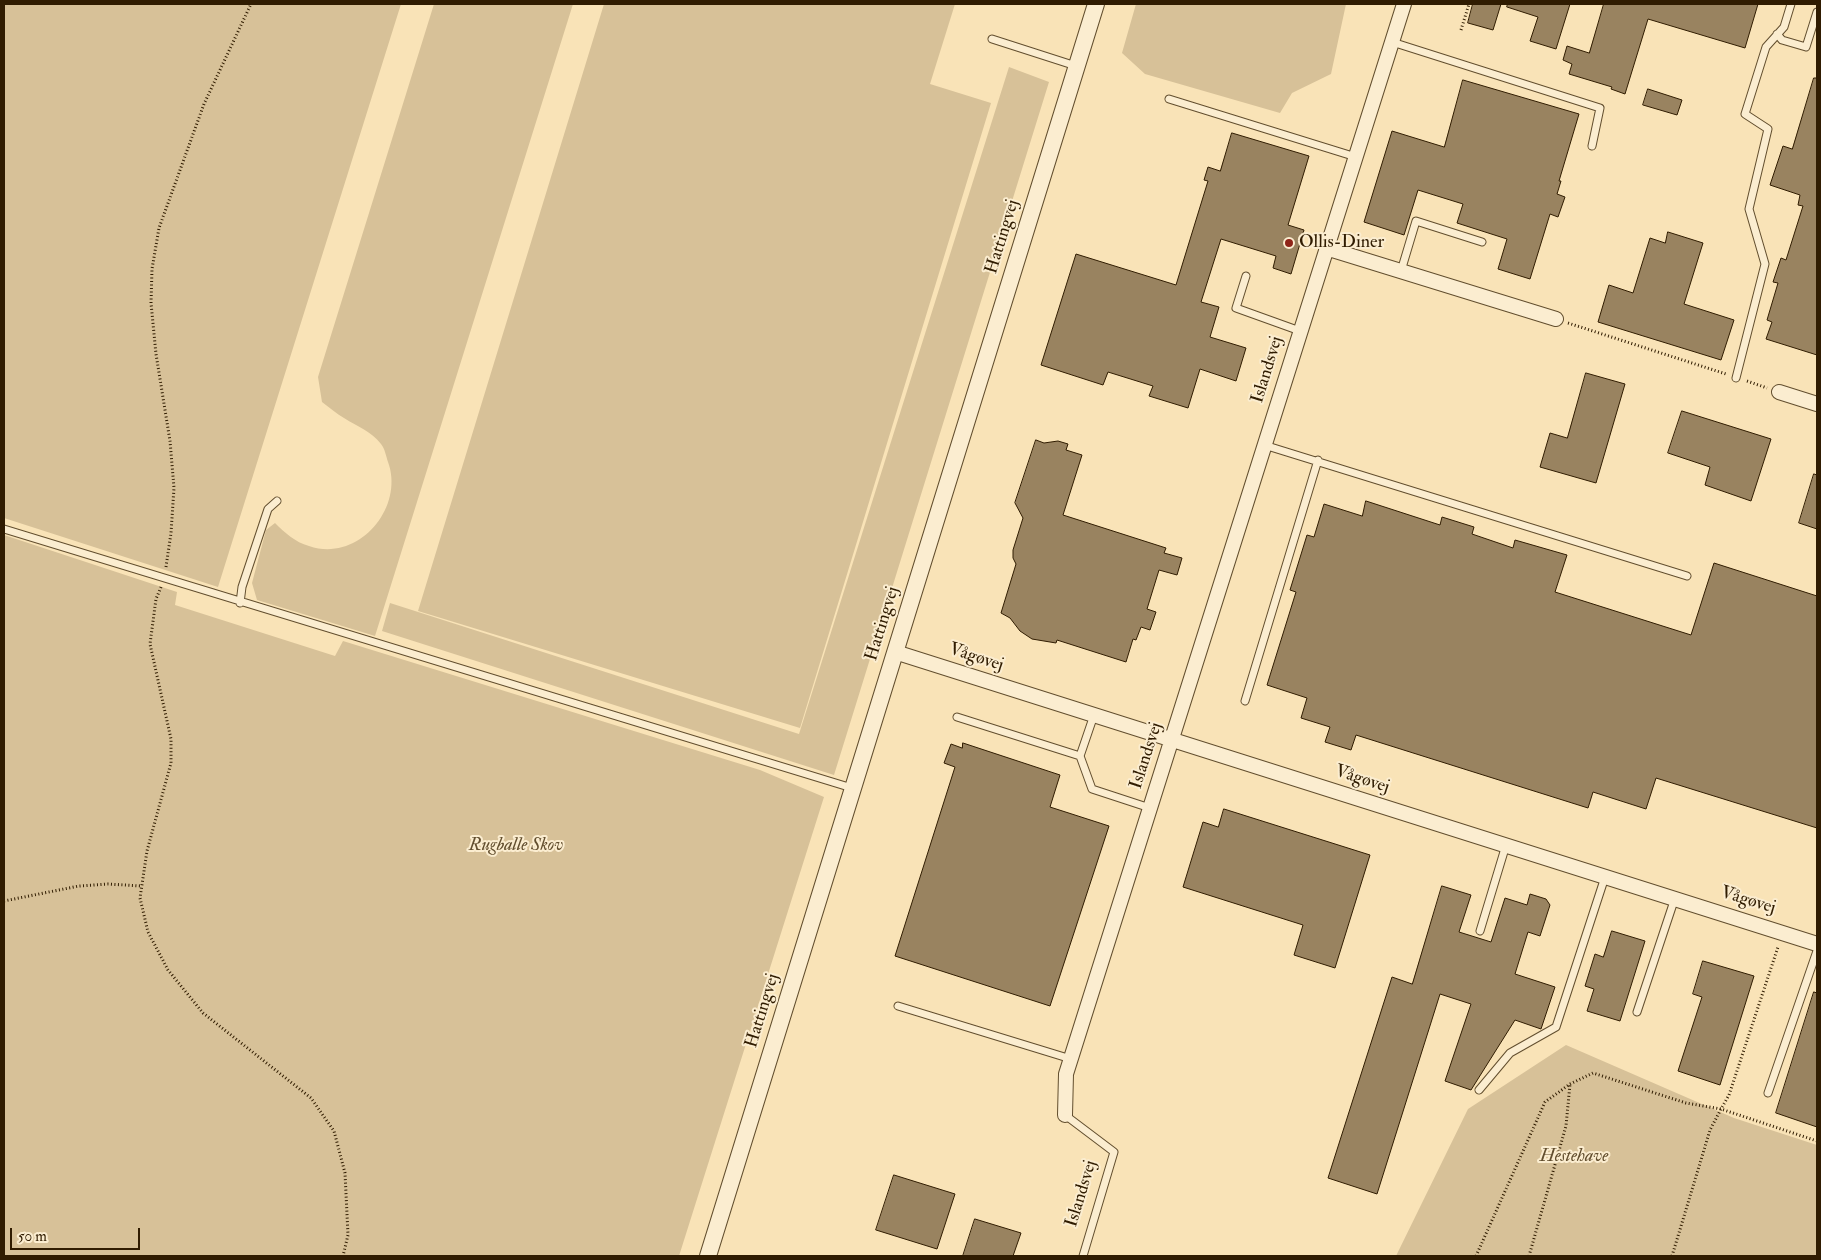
<!DOCTYPE html>
<meta charset="utf-8">
<style>
body{margin:0}
#map{position:relative;width:1821px;height:1260px;overflow:hidden;background:#f9e3b7;font-family:"IM FELL Double Pica",serif}
canvas{display:block}
.frame{position:absolute;inset:0;border:5px solid #301c01;pointer-events:none}
.scale{position:absolute;left:10px;top:1228px;width:130px;height:22px;box-sizing:border-box;border:2px solid #301c01;border-top:0;padding-left:6px;font-size:15px;line-height:18px;white-space:nowrap;color:#301c01;-webkit-text-stroke:4px #fbedd0;paint-order:stroke}
</style>
<div id="map">
<canvas width="1821" height="1260"></canvas>
<div class="frame"></div>
<div class="scale">50 m</div>
</div>
<script>
const c = document.querySelector('canvas').getContext('2d');
c.lineJoin = 'round';
function paint(path, color) {
  c.fillStyle = color;
  c.fill(path, 'evenodd');
}
function stroke(path, color, width, dash) {
  c.strokeStyle = color;
  c.lineWidth = width;
  c.lineCap = dash ? 'butt' : 'round';
  c.setLineDash(dash || []);
  c.stroke(path);
}
function label(font, color, halo, rows, align = 'center') {
  c.font = font + ' "IM FELL Double Pica",serif';
  c.lineWidth = 4;
  c.setLineDash([]);
  c.textBaseline = 'middle';
  c.strokeStyle = halo;
  c.fillStyle = color;
  for (const [text, x, y, turn = 0] of rows) {
    c.save();
    c.translate(x, y);
    c.rotate((+turn || 0) * Math.PI / 180);
    c.textAlign = isNaN(turn) ? turn : align;
    if (halo) c.strokeText(text, 0, 0);
    c.fillText(text, 0, 0);
    c.restore();
  }
}
paint(new Path2D(`
 M4,4H401L218,587L4,518Z
 M434,4H573L375,636L257,600L252,583L266,530L275,523C285,533 295,542 309,546C358,563 405,508 388,462C386,456 385,449 381,444C371,431 358,427 344,418C337,414 330,408 322,402L318,377Z
 M604,4H955L930,84L991,103L800,728L418,611Z
 M1136,4H1346L1331,74L1292,93L1280,113L1145,74L1122,53Z
 M1009,67L1049,82L834,775L382,631L390,603L799,734Z
 M4,535L177,592L175,605L335,656L343,641L760,770L824,797L679,1256H4Z
 M1566,1045L1734,1118L1817,1145V1256H1396L1468,1109Z`), '#d7c198');
const building = new Path2D(`
 M1473,4H1501L1493,30L1468,23Z
 M1508,4H1570L1556,49L1530,41L1538,17L1507,7Z
 M1604,4H1758L1745,48L1648,19L1625,94L1611,89L1612,87L1569,74L1572,64L1563,60L1567,46L1589,53Z
 M1814,78H1817V355L1766,339L1772,322L1767,320L1778,283L1773,282L1781,258L1786,260L1803,206L1798,205L1800,195L1770,185L1783,146L1792,149Z
 M1463,80L1579,114L1559,181H1561L1557,194L1565,197L1558,217L1550,214L1530,279L1498,269L1507,239L1457,223L1463,204L1418,190L1404,235L1364,222L1392,131L1444,147Z
 M1648,89L1682,100L1677,115L1643,105Z
 M1232,133L1309,156L1288,225L1304,230L1291,274L1273,268L1276,256L1221,239L1201,302L1219,307L1210,337L1246,348L1236,381L1200,369L1188,408L1149,396L1153,386L1108,372L1103,385L1041,365L1076,254L1176,285L1208,181L1204,180L1208,167L1220,171Z
 M1668,232L1703,243L1684,304L1734,320L1721,360L1598,322L1609,285L1633,293L1650,238L1665,243Z
 M1586,373L1625,384L1596,483L1540,467L1550,433L1567,438Z
 M1682,411L1771,439L1751,501L1705,485L1710,467L1668,453Z
 M1036,440L1044,443L1058,441L1068,444L1066,450L1082,455L1063,515L1166,548L1164,553L1182,558L1177,575L1159,570L1147,609L1156,612L1150,630L1141,627L1136,640L1133,639L1126,662L1057,640L1056,643L1032,639L1020,631L1010,618L1001,613L1016,564L1013,558V550L1023,518L1015,503Z
 M1814,474L1817,475V529L1799,523Z
 M1366,501L1440,525L1442,517L1474,527L1472,534L1513,548L1515,540L1567,555L1555,592L1691,635L1714,563L1817,596V828L1656,778L1646,809L1593,792L1588,808L1356,735L1351,750L1325,742L1330,727L1301,718L1307,698L1267,685L1296,592L1290,590L1307,535L1314,537L1324,504L1362,516Z
 M963,743L1060,775L1050,807L1109,826L1050,1006L895,956L955,767L944,763L951,744L962,748Z
 M1224,809L1370,855L1335,968L1294,955L1303,925L1183,887L1203,822L1218,827Z
 M1442,886L1471,895L1459,932L1491,942L1505,898L1527,905L1530,894L1546,899L1550,905L1540,936L1528,932L1515,974L1555,987L1541,1029L1515,1020L1471,1090L1445,1081L1471,1004L1440,994L1377,1194L1328,1178L1392,977L1412,984Z
 M1612,931L1645,941L1620,1021L1587,1011L1594,989L1585,986L1595,954L1603,957Z
 M1703,961L1754,976L1720,1085L1678,1071L1702,997L1693,994Z
 M1814,992L1817,993V1127L1776,1113Z
 M894,1175L955,1194L937,1249L876,1230Z
 M975,1219L1021,1233L1013,1256H963Z`);
paint(building, '#998360');
stroke(building, '#301c01', 1);
const service = new Path2D(`
 M1777,34L1782,40L1806,47L1817,12
 M992,39L1076,66
 M1392,42L1600,108L1592,146
 M1169,99L1356,157
 M1401,271L1416,221L1482,242
 M1246,276L1236,308L1300,331
 M1736,378L1765,264L1749,209L1768,129L1745,114L1766,47L1784,27L1791,4
 M1264,445L1687,576
 M4,529L852,788
 M240,603L242,587L268,509L277,501
 M1245,701L1318,460
 M957,717L1080,756L1092,789L1150,808
 M1080,756L1094,715
 M1480,931L1506,845
 M898,1006L1071,1059
 M1637,1012L1675,898
 M1479,1090L1510,1053L1556,1027L1605,877
 M1768,1093L1817,951
 M1065,1115L1114,1152L1083,1256`);
const minor = new Path2D(`
 M1326,248L1556,319
 M1779,392L1817,404
 M895,652L1817,944
 M1065,1115L1066,1074L1404,4`);
const tertiary = new Path2D(`
 M708,1256L1096,4`);
stroke(service, '#624e2e', 9);
stroke(minor, '#624e2e', 16);
stroke(tertiary, '#624e2e', 18);
stroke(new Path2D(`
 M1461,30L1469,4
 M1568,323L1726,374
 M1747,381L1767,388
 M166,567L171,533L174,488L170,441L156,354L151,303L152,269L159,228L204,104L251,4
 M161,587L156,599L150,644L171,739V763L147,851L140,898L148,932L168,970L203,1013L311,1098L334,1131L345,1173L348,1235L343,1256
 M4,901L79,886L108,884L141,886
 M1476,1256L1545,1102L1570,1084L1593,1073L1686,1103L1721,1109L1729,1095L1778,947
 M1529,1256L1566,1126L1570,1084
 M1672,1256L1710,1130L1721,1109L1817,1141`), '#301c01', 3, [1, 2.5]);
stroke(service, '#fbedd0', 7);
stroke(minor, '#fbedd0', 14);
stroke(tertiary, '#fbedd0', 16);
for (const [x, y, r, color] of [
 [1289,243,5,"#8f2418"]
]) {
  const dot = new Path2D();
  dot.arc(x, y, r, 0, 2 * Math.PI);
  c.fillStyle = color;
  c.fill(dot);
  stroke(dot, '#fbedd0', 2);
}
label('18px', '#301c01', '#fbedd0', [
 ["Hattingvej",1003,237,-73],
 ["Islandsvej",1268,370,-73],
 ["Hattingvej",883,624,-73],
 ["Vågøvej",976,658,18],
 ["Islandsvej",1147,756,-72],
 ["Vågøvej",1362,780,18],
 ["Vågøvej",1748,901,17],
 ["Hattingvej",763,1011,-73],
 ["Islandsvej",1082,1194,-73]
]);
label('18px', '#301c01', '#fbedd0', [
 ["Ollis-Diner",1299,243]
], 'left');
label('italic 18px', '#624e2e', '#fbedd0', [
 ["Rugballe Skov",516,846],
 ["Hestehave",1574,1157]
]);
</script>
